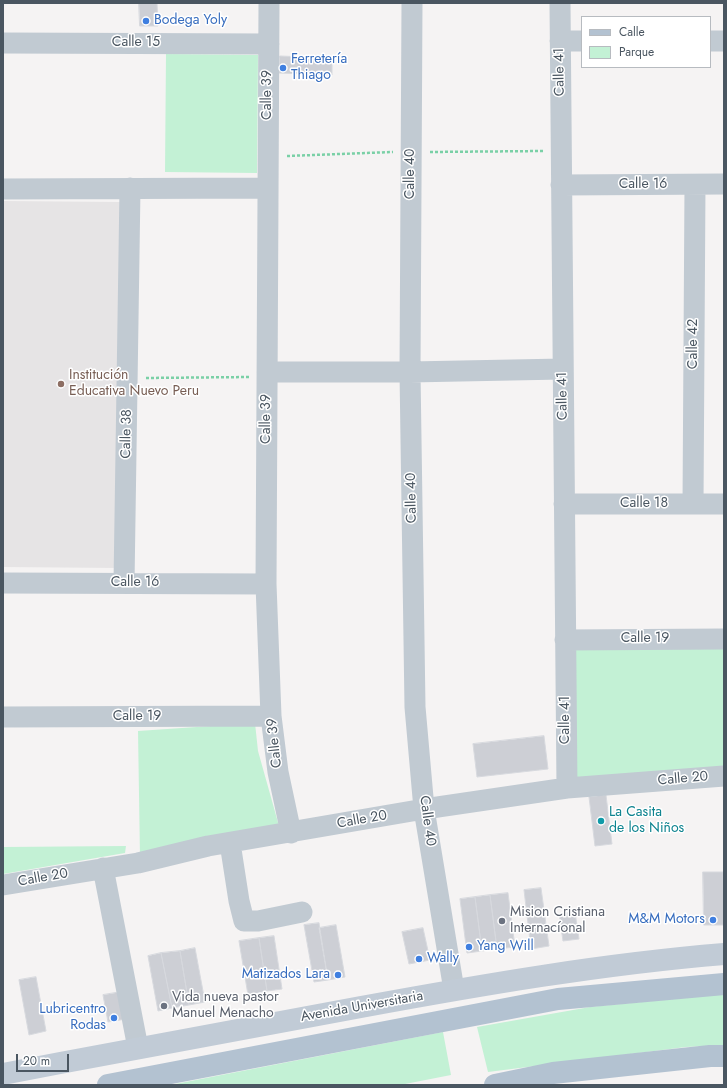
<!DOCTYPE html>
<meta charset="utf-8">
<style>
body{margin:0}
#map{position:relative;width:727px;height:1088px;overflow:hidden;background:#f5f3f3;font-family:Jost,sans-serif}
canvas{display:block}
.frame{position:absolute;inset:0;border:4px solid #4a5661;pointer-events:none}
.legend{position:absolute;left:581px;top:16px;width:130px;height:52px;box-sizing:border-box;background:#fff;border:1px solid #b7bbc0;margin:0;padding:5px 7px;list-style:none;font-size:12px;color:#4a5661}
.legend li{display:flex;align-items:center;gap:8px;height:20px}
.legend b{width:20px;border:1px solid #b7bbc0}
.scale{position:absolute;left:16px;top:1054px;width:53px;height:18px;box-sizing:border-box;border:2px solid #4a5661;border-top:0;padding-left:5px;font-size:12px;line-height:14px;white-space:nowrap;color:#4a5661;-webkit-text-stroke:3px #fff;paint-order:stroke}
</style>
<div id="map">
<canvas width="727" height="1088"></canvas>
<div class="frame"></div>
<ul class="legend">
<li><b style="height:5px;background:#b3c2d1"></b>Calle</li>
<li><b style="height:11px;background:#c3f1d5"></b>Parque</li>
</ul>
<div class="scale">20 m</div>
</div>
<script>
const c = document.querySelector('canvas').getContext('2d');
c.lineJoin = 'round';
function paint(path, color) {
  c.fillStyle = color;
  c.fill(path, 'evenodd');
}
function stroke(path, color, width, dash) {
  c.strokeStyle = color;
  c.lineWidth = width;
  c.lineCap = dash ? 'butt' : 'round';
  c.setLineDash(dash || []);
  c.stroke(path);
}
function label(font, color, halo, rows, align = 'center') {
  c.font = font + ' Jost,sans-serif';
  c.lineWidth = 3;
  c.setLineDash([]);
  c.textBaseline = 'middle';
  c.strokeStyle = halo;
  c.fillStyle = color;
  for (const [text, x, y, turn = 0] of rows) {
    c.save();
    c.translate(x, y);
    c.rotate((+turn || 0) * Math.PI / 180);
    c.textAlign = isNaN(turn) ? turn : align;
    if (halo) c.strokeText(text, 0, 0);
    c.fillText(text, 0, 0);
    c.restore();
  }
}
paint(new Path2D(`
 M3,201L120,202L118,568L3,567Z`), '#e6e4e5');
paint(new Path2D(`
 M166,54L258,55L257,173L165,172Z
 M571,649H724V766L680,772L577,779Z
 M255,723L258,751L279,826L140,857L138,731Z
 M126,846L125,853L3,874V847Z
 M724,994V1045L686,1047L488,1072L477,1027L590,1007Z
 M443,1032L451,1075L400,1085H170Z`), '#c3f1d5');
const building = new Path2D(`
 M139,3H157L158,26H140Z
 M280,56L332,58V75L279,73Z
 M544,736L548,769L477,777L473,744Z
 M606,795L612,844L595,846L589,797Z
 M703,872H723L724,925H704Z
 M541,888L549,946L531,949L524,890Z
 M508,893L515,947L497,949L490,895Z
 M490,895L497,949L482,951L475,897Z
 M475,897L482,951L467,953L460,899Z
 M575,912L579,939L563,941L559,914Z
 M319,923L328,980L314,982L304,925Z
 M336,925L345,977L328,980L319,928Z
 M423,928L430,960L409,964L402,932Z
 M274,936L282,989L267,991L259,938Z
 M259,938L267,991L248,995L239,941Z
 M195,948L205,1002L189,1005L180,951Z
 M180,951L189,1005L172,1008L161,953Z
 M161,953L172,1008L158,1011L148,956Z
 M36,977L46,1031L29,1035L19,980Z
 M121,992L126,1019L108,1022L103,995Z`);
paint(building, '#cdcfd5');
stroke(building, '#d7d9de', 1);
stroke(new Path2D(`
 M430,152L543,151
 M287,156L393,152
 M146,378L249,377`), '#7ad0a6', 2.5, [3, 2]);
stroke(new Path2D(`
 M269,3L266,584L271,716L278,772L291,833
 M412,3L410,372L415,707L424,809L454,990
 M560,3L567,788
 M560,41H582
 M710,41H724
 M3,43L269,44
 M561,185L724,184
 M3,189L268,188
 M267,372H410L563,369
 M564,504H724
 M693,504L695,185
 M3,583L266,584
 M124,583L130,188
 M565,640L724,639
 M3,717L271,716
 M230,843L239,901L244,921H258L302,912
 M103,868L138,1048
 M3,885L138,863L208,846L424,809L567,788L724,776`), '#c1cad2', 21);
stroke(new Path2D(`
 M3,1074C122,1051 241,1029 361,1007C481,985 602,964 724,954`), '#c1cbd6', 22);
stroke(new Path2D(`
 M108,1085L558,999L724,984
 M495,1085L553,1073L710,1056H724`), '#b3c2d1', 22);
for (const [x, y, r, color] of [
 [146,21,4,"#3f7fe0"],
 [283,68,4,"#3f7fe0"],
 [61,384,4,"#8d6e63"],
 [601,821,4,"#0f9aa8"],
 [713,920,4,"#3f7fe0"],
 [502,921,4,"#6b7280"],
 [469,947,4,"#3f7fe0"],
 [419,959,4,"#3f7fe0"],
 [338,975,4,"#3f7fe0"],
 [164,1006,4,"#6b7280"],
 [114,1018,4,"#3f7fe0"]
]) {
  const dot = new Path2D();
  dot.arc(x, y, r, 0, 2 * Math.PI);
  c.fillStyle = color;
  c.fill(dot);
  stroke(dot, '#fff', 1.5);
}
label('14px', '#366cbe', '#fff', [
 ["Bodega Yoly",154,21],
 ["Ferretería",291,60],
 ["Thiago",291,76],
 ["M&M Motors",705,920,"right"],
 ["Yang Will",477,947],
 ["Wally",427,959],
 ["Matizados Lara",330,975,"right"],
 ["Lubricentro",106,1010,"right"],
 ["Rodas",106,1026,"right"]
], 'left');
label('14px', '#4a5661', '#fff', [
 ["Calle 15",136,43],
 ["Calle 41",560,72,-91],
 ["Calle 39",268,95,-90],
 ["Calle 40",411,174,-90],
 ["Calle 16",643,185],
 ["Calle 42",694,344,-90],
 ["Calle 41",563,396,-91],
 ["Calle 39",267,419,-90],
 ["Calle 38",127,434,-89],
 ["Calle 40",412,498,-91],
 ["Calle 18",644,504],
 ["Calle 16",135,583],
 ["Calle 19",645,639],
 ["Calle 19",137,717],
 ["Calle 41",566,720,-90],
 ["Calle 39",275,743,-96],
 ["Calle 20",683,779,-5],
 ["Calle 20",362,820,-10],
 ["Calle 40",427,821,82],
 ["Calle 20",43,878,-10],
 ["Avenida Universitaria",362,1007,-10]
]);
label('14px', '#785e54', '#fff', [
 ["Institución",69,376],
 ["Educativa Nuevo Peru",69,392]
], 'left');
label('14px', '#0d838f', '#fff', [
 ["La Casita",609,813],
 ["de los Niños",609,829]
], 'left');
label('14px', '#5b616d', '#fff', [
 ["Mision Cristiana",510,913],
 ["Internacíonal",510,929],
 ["Vida nueva pastor",172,998],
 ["Manuel Menacho",172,1014]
], 'left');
</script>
